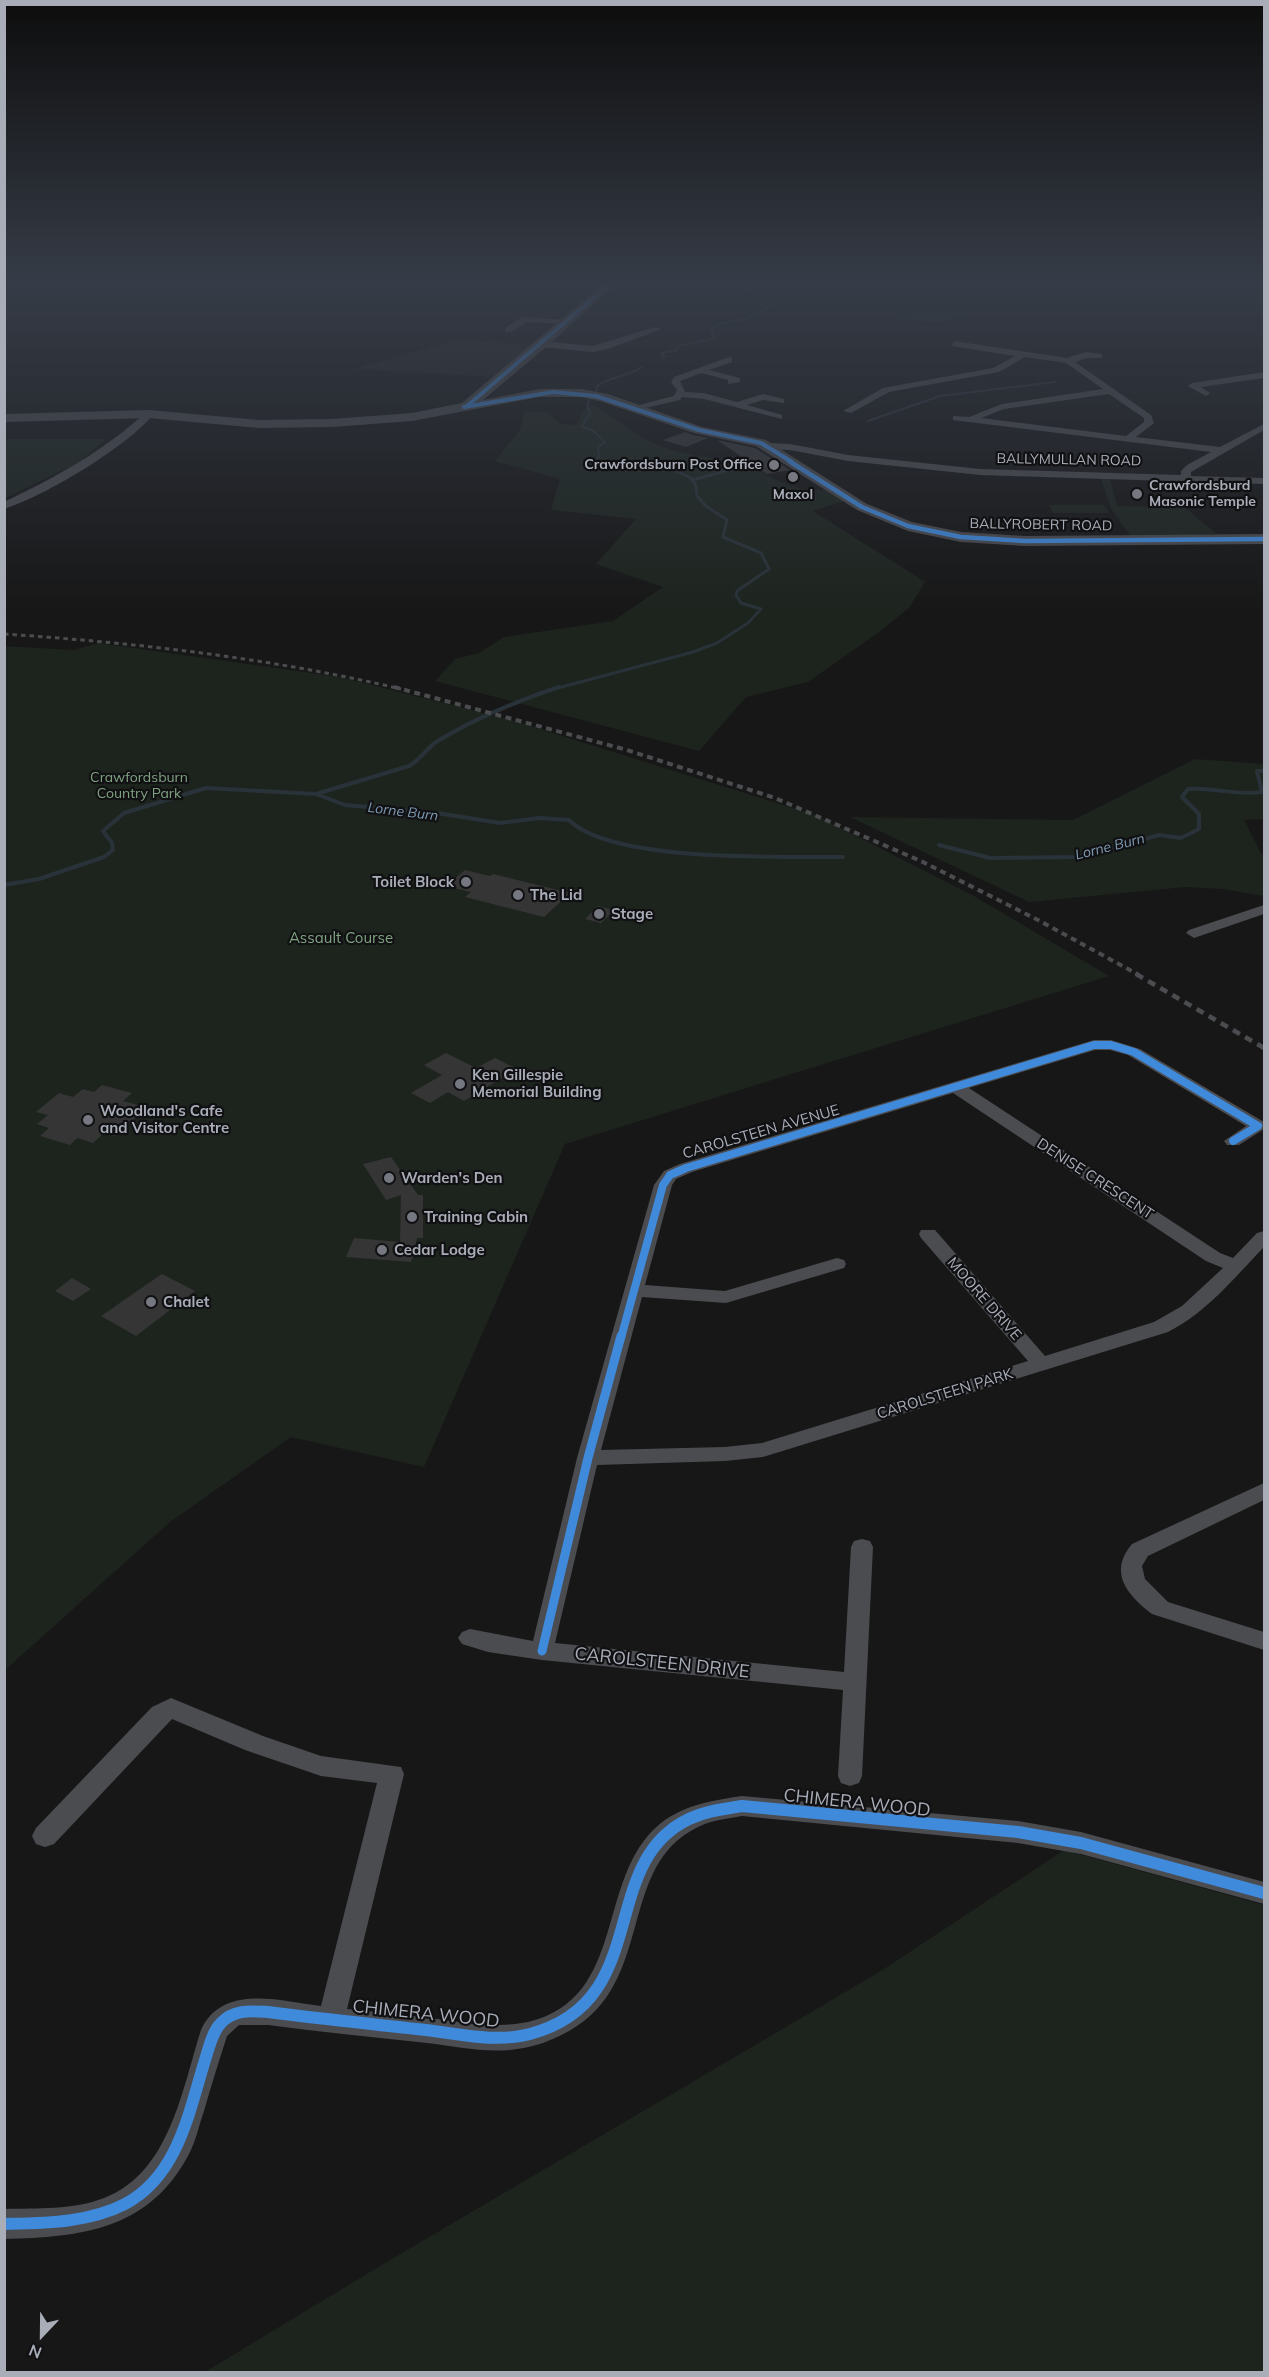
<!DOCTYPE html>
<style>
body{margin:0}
#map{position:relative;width:1269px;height:2377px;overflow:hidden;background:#171717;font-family:Mulish,sans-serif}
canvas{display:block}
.frame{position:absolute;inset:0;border:6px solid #a8adb8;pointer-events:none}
.north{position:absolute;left:12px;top:2305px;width:60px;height:60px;-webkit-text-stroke:4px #111113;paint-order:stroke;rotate:202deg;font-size:16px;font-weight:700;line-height:24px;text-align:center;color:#a8adb8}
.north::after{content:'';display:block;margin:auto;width:21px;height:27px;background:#a8adb8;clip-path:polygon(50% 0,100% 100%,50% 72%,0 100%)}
</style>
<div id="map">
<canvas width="1269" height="2377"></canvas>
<div class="frame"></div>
<div class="north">N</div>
</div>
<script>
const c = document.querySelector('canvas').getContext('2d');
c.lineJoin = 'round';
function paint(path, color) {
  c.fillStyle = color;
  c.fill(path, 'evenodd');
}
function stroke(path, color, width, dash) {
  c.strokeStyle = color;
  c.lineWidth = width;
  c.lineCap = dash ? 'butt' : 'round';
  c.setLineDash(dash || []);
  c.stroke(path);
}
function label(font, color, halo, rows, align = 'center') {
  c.font = font + ' Mulish,sans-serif';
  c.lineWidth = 4.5;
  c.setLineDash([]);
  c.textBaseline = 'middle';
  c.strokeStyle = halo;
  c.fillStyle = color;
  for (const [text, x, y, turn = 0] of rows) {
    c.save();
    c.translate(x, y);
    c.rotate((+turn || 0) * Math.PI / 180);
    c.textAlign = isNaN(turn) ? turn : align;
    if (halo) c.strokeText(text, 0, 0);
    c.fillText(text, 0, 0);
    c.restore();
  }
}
paint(new Path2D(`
 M458,340L534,345L497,377L354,369Z`), '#212123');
paint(new Path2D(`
 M925,309L966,312L939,323L891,317Z
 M593,405C612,415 628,430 647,440C686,459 731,461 773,458L775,460L766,468L758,470C778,482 801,493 825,489L844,501L813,511L925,582L909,608L879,632L808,682L746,697L699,751L435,681L455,659L479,653L504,637L613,621L663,587L596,564L636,519L551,510L560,479L495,461L520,430L524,411L548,412L560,424L577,425L583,411Z
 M5,439H106L78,463L5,498Z
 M1100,477L1120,478L1124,480L1110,479L1117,506L1184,507L1217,534L1131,537L1112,510Z
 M1049,505H1104L1109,513H1053Z
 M98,643L340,677L511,720L815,815L974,896L1109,976L565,1144L424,1467L291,1437L170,1522L5,1670L4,646L74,650Z
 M1195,759L1264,764V819L1244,820L1262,855H1264V896L1223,889L1186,887L1029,902L850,817L1073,820Z
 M1064,1850L1264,1905V2372H205L380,2266L881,1971Z`), '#1d241e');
stroke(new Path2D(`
 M662,358L665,357L661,353L676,351L678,346L716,338L711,332L716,325L748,318L770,306L769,302L734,283
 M596,391L597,386C612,376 627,377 642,367
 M591,396L587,406L590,413L582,427L592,430L605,442L598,447L599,457L595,462
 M868,421L940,396L1055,382`), '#2a3239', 2);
stroke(new Path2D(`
 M693,480L757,462
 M554,689L693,652L717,643L748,623L761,609L741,603L736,595L737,591L769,569L761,553L723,537L727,520L706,506L697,496L696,486L691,478L674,470L640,464L610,469L601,467L595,461`), '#2a3239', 3);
stroke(new Path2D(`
 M316,794L409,766C420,760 426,749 436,742C474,719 517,701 559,687
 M939,845L990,858L1079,857L1159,835L1181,838L1199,829V814L1182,797L1188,789C1213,787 1237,796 1262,792L1257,771H1264
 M4,885L39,879L104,857L113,850L112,843L103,831L124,813L206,788L316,794L345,805L437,813L500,823L539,818L569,820C612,863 780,856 843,857`), '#2a3239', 4);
paint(new Path2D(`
 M685,432L693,435L708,438L686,447L663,440Z
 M717,440L755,448L790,470L767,474Z
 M465,870L490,876L493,874L570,893L544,917L465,897L471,892L446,886Z
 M598,906L614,910L601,923L585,919Z
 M446,1053L476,1068L495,1058L517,1069L464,1101L448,1092L430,1103L411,1093L442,1075L424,1065Z
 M102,1085L132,1093L123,1101L138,1105L133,1110L141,1113L115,1136L104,1133L93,1143L77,1138L70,1145L40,1136L49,1128L37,1124L48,1115L36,1112L53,1098L59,1093L73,1097L83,1089L94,1092Z
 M391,1157L418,1195H423V1238H417L411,1262L346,1257L354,1238L400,1242L401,1195L386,1200L363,1164Z
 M162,1274L195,1291L136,1336L101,1316Z
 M72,1278L91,1289L73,1301L55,1291Z`), '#353536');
paint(new Path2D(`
 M522,317L567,320L571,322L567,324L527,322L511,332H505V328Z
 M655,327L662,329L611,348L593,352L542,347L538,344L542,341L593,346Z
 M955,341L1067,358L1086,352L1102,354V358H1087L1075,362L1151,415L1154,423L1136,437L1220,447L1264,424V430L1191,472V476L1264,478V484L980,475L848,461L790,450L767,449L762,446L767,443L790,444L848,455L980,469L1181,475V471L1187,465L1211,452L953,420V416L969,417L1002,404L1103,389L1066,363L1025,357L999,372L889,392L851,413L843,411L883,388L993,368L1015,356L952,346L951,344ZM1109,394L1144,418V422L1126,436L981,418L1004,409Z
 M729,357L732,358V362L709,370L740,378V382L728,384V380L701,373L680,381L685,392L704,393L737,402L763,394L784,399V403L763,400L747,405L782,415V419L704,399L682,397L680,400L632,411L627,408L674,396L677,390L671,382L674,377Z
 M1264,372V378L1201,387L1210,393L1206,396L1188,386L1192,383Z
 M146,412L154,414C125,448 47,495 4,509V502C56,477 104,451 146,412Z
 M1264,905V914L1194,938L1186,933L1189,930Z
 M1094,1040H1111L1140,1049L1264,1122V1129L1239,1145H1227L1224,1141L1246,1126L1128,1055L1110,1050H1095L969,1088L1220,1253L1233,1258L1257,1233L1264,1231V1247C1234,1278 1207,1312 1168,1332L763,1457L725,1461L597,1465L555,1643L844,1672L851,1547L854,1541L862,1539L870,1541L873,1547L862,1776L859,1783L850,1786L841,1783L838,1776L843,1690L542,1660L488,1652L462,1644L458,1638L462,1632L470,1629L533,1641L577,1458L654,1185L664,1171L680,1164ZM953,1093L1206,1261L1223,1268L1182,1306L1154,1322L1045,1356L935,1230H921L919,1234L921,1238L1028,1361L762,1443L725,1447L601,1450L642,1297L726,1303L844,1268L846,1264L844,1260L837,1258L725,1291L645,1285L672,1185L676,1179L692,1172Z
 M1264,1483V1500L1148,1556L1142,1566L1145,1579L1168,1602L1264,1632V1650L1152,1614C1127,1595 1108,1572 1132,1544Z
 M171,1698L263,1736L321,1756L401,1767L404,1774L347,2009C374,2012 402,2014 429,2018C462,2022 495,2029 528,2022C629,1998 594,1877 661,1823C684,1805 714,1800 742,1796L1018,1821L1081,1832L1264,1882V1904L1081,1854L1018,1843L742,1816C727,1819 711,1820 698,1827C616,1866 656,1983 569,2031C553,2040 535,2047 517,2049C487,2054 456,2046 427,2043C374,2037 321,2032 268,2025H239L227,2036C219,2061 211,2086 204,2111C199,2125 196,2141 189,2154C149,2230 82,2237 4,2239V2209C37,2208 73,2210 104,2198C170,2173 182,2089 201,2030C222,1983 281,2001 321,2006L377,1783L321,1776L245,1750L172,1719L54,1844L45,1847L36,1844L32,1836L36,1828L152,1707Z`), '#4b4c50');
paint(new Path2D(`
 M604,283H617L546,347L483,400L539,389H581L608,394L702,427L766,440L867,504L912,522L961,532L1025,536L1264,534V544L1025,546L961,542L908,531L857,510L756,446L694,433L600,401L581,397H539L412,421L332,427L259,428L149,418L4,422V414L149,410L259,420L332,419L412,413L462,403Z`), '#4a4a4e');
stroke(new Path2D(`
 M4,634C138,643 270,658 401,689`), '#4b4c4f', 3, [4.5, 4]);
stroke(new Path2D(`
 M394,687L627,750L775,798L923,862L1038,920L1139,975`), '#4b4c4f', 4, [6, 4.5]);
stroke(new Path2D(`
 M1136,974L1264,1048`), '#4b4c4f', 4.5, [8, 6]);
stroke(new Path2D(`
 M467,406L611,283
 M464,407L553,392L596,396L699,430L761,443L792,462`), '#408adc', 4);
stroke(new Path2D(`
 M789,461L862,507L908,526L961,537L1025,541L1264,539`), '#408adc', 4.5);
stroke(new Path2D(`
 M621,1338L663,1185L670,1175L686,1168L1094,1045H1111L1134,1052L1258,1126L1233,1141`), '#408adc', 8);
stroke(new Path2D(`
 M542,1651L588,1458L621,1336`), '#408adc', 9);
stroke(new Path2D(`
 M4,2224C45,2223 88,2223 125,2204C178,2176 189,2112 205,2060C209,2048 212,2032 221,2023C234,2009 251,2011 268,2012C321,2019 373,2024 426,2030C460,2034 496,2043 530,2034C654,2001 596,1863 689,1819C706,1811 724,1809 742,1806L1018,1832L1081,1843L1264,1893`), '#408adc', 12);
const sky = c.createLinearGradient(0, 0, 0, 616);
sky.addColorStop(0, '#0d0d0d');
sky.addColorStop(0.46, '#363c47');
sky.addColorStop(1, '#363c4700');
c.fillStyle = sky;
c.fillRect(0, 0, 1269, 616);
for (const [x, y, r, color] of [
 [774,465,6,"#757880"],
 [793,477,6,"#757880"],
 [1137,494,6,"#757880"],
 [466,882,6,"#757880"],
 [518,895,6,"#757880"],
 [599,914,6,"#757880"],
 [460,1084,6,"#757880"],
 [88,1120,6,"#757880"],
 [389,1178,6,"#757880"],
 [412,1217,6,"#757880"],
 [382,1250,6,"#757880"],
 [151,1302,6,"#757880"]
]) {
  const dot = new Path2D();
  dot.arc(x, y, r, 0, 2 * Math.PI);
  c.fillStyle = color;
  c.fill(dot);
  stroke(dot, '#111113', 2);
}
label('14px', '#a8adb8', '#111113', [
 ["BALLYMULLAN ROAD",1069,460,1],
 ["BALLYROBERT ROAD",1041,525,1]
]);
label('bold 14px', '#a8adb8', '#111113', [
 ["Crawfordsburn Post Office",762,465],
 ["Crawfordsburd",1149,486,"left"],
 ["Masonic Temple",1149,502,"left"],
 ["Maxol",793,495,"center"]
], 'right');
label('14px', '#7fa381', '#111113', [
 ["Crawfordsburn",139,778],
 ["Country Park",139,794]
]);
label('italic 14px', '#7f9bb3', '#111113', [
 ["Lorne Burn",403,812,7],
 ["Lorne Burn",1110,847,-14]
]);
label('bold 15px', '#a8adb8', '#111113', [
 ["Toilet Block",454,882,"right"],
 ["The Lid",530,895],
 ["Stage",611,914],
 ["Ken Gillespie",472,1075],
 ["Memorial Building",472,1092],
 ["Woodland's Cafe",100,1111],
 ["and Visitor Centre",100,1128],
 ["Warden's Den",401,1178],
 ["Training Cabin",424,1217],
 ["Cedar Lodge",394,1250],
 ["Chalet",163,1302]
], 'left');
label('15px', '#7fa381', '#111113', [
 ["Assault Course",341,938]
]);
label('15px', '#a8adb8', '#111113', [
 ["CAROLSTEEN AVENUE",761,1132,-16],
 ["DENISE CRESCENT",1095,1179,33],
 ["MOORE DRIVE",984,1299,49],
 ["CAROLSTEEN PARK",945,1394,-17]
]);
label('18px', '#a8adb8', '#111113', [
 ["CAROLSTEEN DRIVE",662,1663,6],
 ["CHIMERA WOOD",857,1803,6],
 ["CHIMERA WOOD",426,2014,6]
]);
</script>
